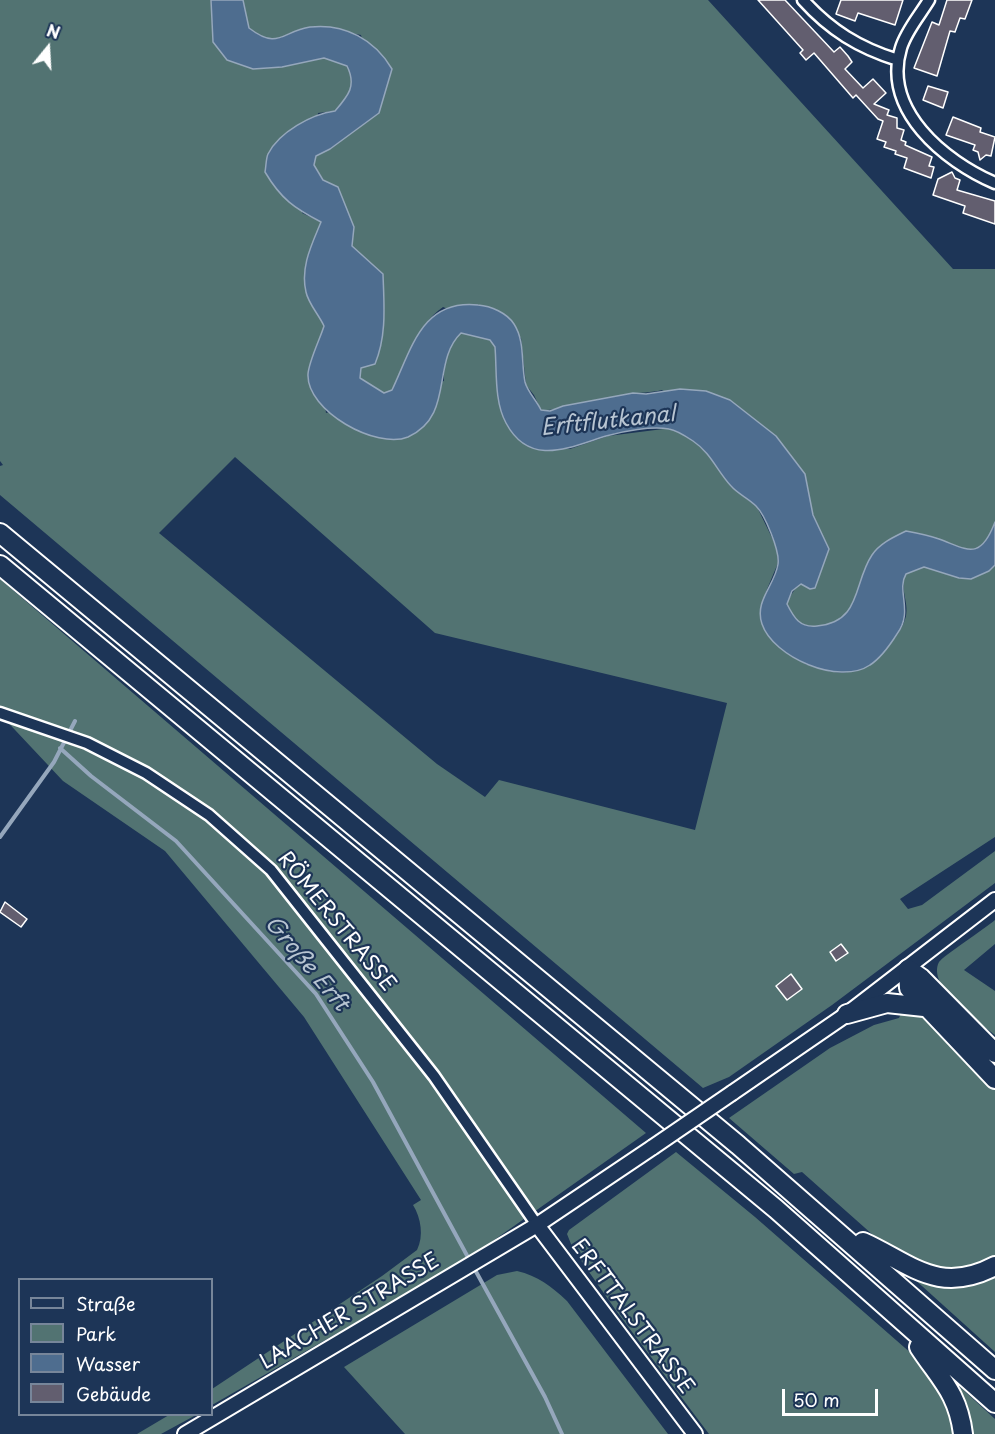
<!DOCTYPE html>
<meta charset="utf-8">
<style>
body{margin:0}
#map{position:relative;width:995px;height:1434px;overflow:hidden;background:#1d3557;font-family:"Playpen Sans",sans-serif}
canvas{display:block}
.legend{position:absolute;left:18px;top:1278px;width:195px;height:138px;box-sizing:border-box;background:#1d3557;border:2px solid #77869a;margin:0;padding:8px 10px;list-style:none;font-size:18px;color:#fff}
.legend li{display:flex;align-items:center;gap:12px;height:30px}
.legend b{width:30px;border:2px solid #77869a}
.north{position:absolute;left:18px;top:18px;width:60px;height:60px;-webkit-text-stroke:4px #1d3557;paint-order:stroke;rotate:18deg;font-size:16px;font-weight:700;line-height:24px;text-align:center;color:#fff}
.north::after{content:'';display:block;margin:auto;width:21px;height:27px;background:#fff;clip-path:polygon(50% 0,100% 100%,50% 72%,0 100%)}
.scale{position:absolute;left:782px;top:1389px;width:96px;height:27px;box-sizing:border-box;border:3px solid #fff;border-top:0;padding-left:8px;font-size:18px;line-height:21px;white-space:nowrap;color:#fff;-webkit-text-stroke:4px #1d3557;paint-order:stroke}
</style>
<div id="map">
<canvas width="995" height="1434"></canvas>
<ul class="legend">
<li><b style="height:8px;background:#1d3557"></b>Straße</li>
<li><b style="height:16px;background:#527372"></b>Park</li>
<li><b style="height:16px;background:#4e6d8f"></b>Wasser</li>
<li><b style="height:16px;background:#625e6f"></b>Gebäude</li>
</ul>
<div class="north">N</div>
<div class="scale">50 m</div>
</div>
<script>
const c = document.querySelector('canvas').getContext('2d');
c.lineJoin = 'round';
function paint(path, color) {
  c.fillStyle = color;
  c.fill(path, 'evenodd');
}
function stroke(path, color, width, dash) {
  c.strokeStyle = color;
  c.lineWidth = width;
  c.lineCap = dash ? 'butt' : 'round';
  c.setLineDash(dash || []);
  c.stroke(path);
}
function label(font, color, halo, rows, align = 'center') {
  c.font = font + ' "Playpen Sans",sans-serif';
  c.lineWidth = 4.5;
  c.setLineDash([]);
  c.textBaseline = 'middle';
  c.strokeStyle = halo;
  c.fillStyle = color;
  for (const [text, x, y, turn = 0] of rows) {
    c.save();
    c.translate(x, y);
    c.rotate((+turn || 0) * Math.PI / 180);
    c.textAlign = isNaN(turn) ? turn : align;
    if (halo) c.strokeText(text, 0, 0);
    c.fillText(text, 0, 0);
    c.restore();
  }
}
paint(new Path2D(`
 M0,0H211L213,41L227,60L253,69L282,67L324,58L348,66C357,86 348,96 335,111L318,113L302,213L321,222L317,311L324,326L318,348L326,413L444,381C444,361 446,348 461,332L490,340L495,347C498,385 495,409 520,440L570,449L608,436L671,428L693,441L709,454L731,487L757,507L777,548L778,563L765,594L805,664C819,668 837,676 851,671C874,663 900,640 906,616C909,602 899,587 906,574L924,567L959,578L971,579L989,571L995,565V837L900,899L908,909L922,905L995,851V883L832,1005L729,1077L703,1088L0,495V466L3,465L0,461ZM235,457L435,633L727,703L695,830L499,780L485,797L437,764L159,533Z
 M243,0H708L953,269H995V522C980,562 967,549 939,539C928,535 916,533 906,531C887,540 877,552 866,569C859,580 860,594 853,605C842,622 814,635 797,620C792,616 790,609 787,604C792,588 817,564 829,549L813,515L805,474L662,390C651,393 640,392 629,394C609,397 556,412 541,410L534,395L526,385L521,338L443,307C416,326 406,361 392,390L384,393L360,378L361,367L375,364C387,335 384,305 383,274L352,246L354,227L314,165L316,156L330,149L379,113L361,35C345,32 326,25 310,27C282,31 279,51 249,28Z
 M0,579L646,1133L470,1257L212,1405V1389L382,1276L417,1250C424,1236 421,1218 413,1205L421,1200L304,1017L165,851L63,781L0,714Z
 M995,920V944L964,970L995,991V1035C979,1022 926,987 939,962C943,956 986,928 995,920Z
 M903,1009L917,1012L926,1018L995,1087V1260L986,1264L943,1271L900,1259L802,1172L794,1174L729,1118L830,1048L874,1025L899,1018Z
 M676,1152L755,1217L928,1368L942,1386L957,1434H709L617,1312L573,1249L567,1234L569,1230Z
 M517,1271C538,1276 551,1286 567,1301L668,1434H405L344,1367L497,1275Z
 M995,1273V1352L912,1277L932,1283Z
 M960,1387L995,1419V1434H969L959,1393Z
 M169,1415H196L161,1434H137Z`), '#527372');
const water = new Path2D(`
 M211,0H243L249,28C279,51 282,31 310,27C345,23 375,40 392,69L379,113L330,149L316,156L314,165L323,180L338,187L354,227L352,246L383,274C384,305 387,335 375,364L361,368L360,378L384,393L392,390C412,348 422,299 478,305C491,306 507,313 514,324C525,341 521,362 525,382C527,391 537,401 541,410L550,411L563,406L633,393L646,394L680,389L706,391L730,400L776,436L805,474L813,515L829,549L815,588L810,589L801,584L792,591L787,604C794,618 800,628 817,626C862,622 853,583 872,555C880,543 894,537 906,531C917,533 928,535 939,539C967,549 980,562 995,522V565L989,571L971,579L959,578L924,567L906,574C896,591 914,611 897,634C890,645 881,658 870,665C839,686 773,657 762,624C754,601 775,585 778,564C780,551 765,515 756,506C748,498 738,494 731,486C717,471 711,453 693,441C687,437 676,430 669,429C651,426 624,431 606,436C570,447 530,468 506,423C494,401 497,371 495,347L490,340L461,333C431,362 455,416 408,437C377,450 306,411 308,374C309,361 320,339 324,326C319,315 308,303 306,292C300,267 312,244 321,222C294,208 281,199 265,172C266,167 266,158 268,154C279,132 312,114 335,111C348,96 357,86 347,66L324,58L282,67L253,69L227,60L213,42Z`);
paint(water, '#4e6d8f');
stroke(water, '#95a7bc', 1.5);
stroke(new Path2D(`
 M60,748L91,776L176,841L316,994L373,1082L470,1261
 M0,837L54,762L75,721
 M474,1268L545,1397L562,1434`), '#95a7bc', 4);
const building = new Path2D(`
 M758,0H785L834,52L840,47L848,56L852,62L845,69L863,88L873,79L886,93L874,104L889,110L887,115L897,118V128L904,130L901,140L906,142L905,145L932,157L929,166L934,167L931,178L904,168L907,158L895,154L896,151L884,147L886,142L877,139L883,121L878,119L856,95L853,98L814,53L806,60L800,53L803,50Z
 M841,0H903L895,25L858,13L855,21L836,14Z
 M947,0H972L965,19L960,18L955,32L950,31L937,76L914,68L932,22L939,25Z
 M928,86L948,92L943,108L923,100Z
 M953,117L981,128L980,132L995,137L991,156L986,155L980,160L978,152L973,150L975,145L946,135Z
 M952,172L955,178L960,180L957,190L995,201V224L963,213L965,206L933,195L938,179Z
 M5,902L27,919L21,927L0,912Z
 M841,944L848,953L836,961L830,952Z
 M791,974L802,989L787,1000L776,986Z`);
paint(building, '#625e6f');
stroke(building, '#fff', 1.5);
const minor = new Path2D(`
 M803,0C830,30 859,48 898,60
 M929,0C920,15 906,31 901,48C882,110 944,161 995,183
 M0,713L87,743L146,773L209,815L271,870L434,1076L537,1225`);
const secondary = new Path2D(`
 M732,1093L847,1014L995,900
 M537,1225L695,1434
 M185,1434L537,1225L653,1147`);
const motorway = new Path2D(`
 M0,533L738,1145L995,1370
 M0,565L776,1209L995,1403
 M908,969L909,988L995,1079
 M908,969L921,978L995,1053
 M847,1014L887,1003L924,1007
 M863,1242C910,1263 938,1296 995,1266
 M919,1347C940,1379 958,1393 963,1434`);
stroke(minor, '#fff', 15);
stroke(secondary, '#fff', 18);
stroke(motorway, '#fff', 22);
stroke(minor, '#1d3557', 10);
stroke(secondary, '#1d3557', 14);
stroke(motorway, '#1d3557', 18);
const secondaryBridge = new Path2D(`
 M653,1147L732,1093`);
stroke(secondaryBridge, '#fff', 18, []);
stroke(secondaryBridge, '#1d3557', 14);
label('21px', '#fff', '#1d3557', [
 ["RÖMERSTRASSE",336,922,51],
 ["LAACHER STRASSE",350,1312,-31],
 ["ERFTTALSTRASSE",632,1317,53]
]);
label('italic 22px', '#b8c5d2', '#1d3557', [
 ["Erftflutkanal",608,422,-6],
 ["Große Erft",306,964,50]
]);
</script>
